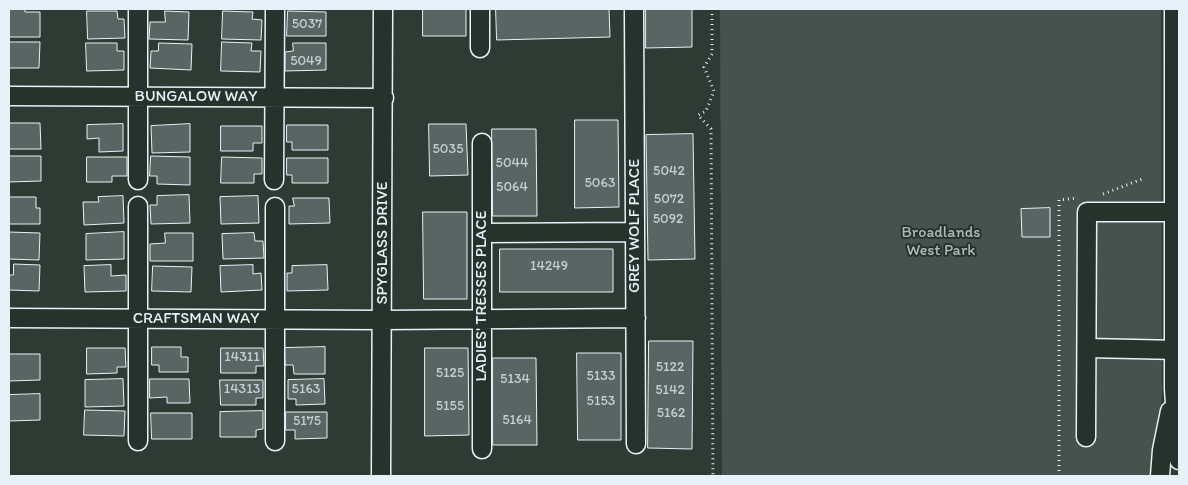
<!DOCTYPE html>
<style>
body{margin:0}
#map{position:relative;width:1188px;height:485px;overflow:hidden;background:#2e3b35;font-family:Itim,sans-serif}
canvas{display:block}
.frame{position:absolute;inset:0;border:10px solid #e8f1f8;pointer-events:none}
</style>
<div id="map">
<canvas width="1188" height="485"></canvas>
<div class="frame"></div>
</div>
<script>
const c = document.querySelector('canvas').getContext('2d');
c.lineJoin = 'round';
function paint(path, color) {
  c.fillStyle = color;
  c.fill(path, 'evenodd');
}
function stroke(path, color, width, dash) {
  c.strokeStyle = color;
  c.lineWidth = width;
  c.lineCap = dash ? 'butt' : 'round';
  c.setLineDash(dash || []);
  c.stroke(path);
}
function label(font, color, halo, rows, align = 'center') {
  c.font = font + ' Itim,sans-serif';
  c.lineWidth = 4;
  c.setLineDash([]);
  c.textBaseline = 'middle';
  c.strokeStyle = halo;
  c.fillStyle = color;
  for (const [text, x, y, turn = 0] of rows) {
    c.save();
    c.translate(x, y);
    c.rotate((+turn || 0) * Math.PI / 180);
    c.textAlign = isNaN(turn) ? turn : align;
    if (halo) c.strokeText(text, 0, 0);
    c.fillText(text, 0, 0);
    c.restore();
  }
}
paint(new Path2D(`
 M720,9H1161L1162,395L1154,476H722Z`), '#45524e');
const building = new Path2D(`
 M9,9H25V12H40V37H9Z
 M423,9H466V36H423Z
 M496,9H609L610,37L497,40Z
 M646,9H692V47L646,48Z
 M87,11H117L118,19H124L125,38L88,39Z
 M165,11L189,12L188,40L149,39L150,22H165Z
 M223,11L253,12L252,19L262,20L261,40L222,39Z
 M288,11L326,12V36H287Z
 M9,42H40L39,68H9Z
 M222,42L252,43L251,51H261L260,72L221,71Z
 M86,43H117V51H124V70L87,71Z
 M159,43L192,44L191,70L150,68L151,51H158Z
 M293,43H326V70L285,71V52L293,51Z
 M575,120H618L619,207L575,208Z
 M9,123H40L41,149H9Z
 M123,124V151L99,152V138L87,139V125Z
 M190,124V152L152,153L151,126Z
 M429,124H466L468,175L430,176Z
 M287,125H328V150H292V142H287Z
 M221,126H262V143H253V151H221Z
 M492,129H536L537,216H493Z
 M693,134L695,259L648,260L646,135Z
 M9,156H41V181L9,182Z
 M151,156L190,157V185L157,184V176H150Z
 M87,157H127V176H112V182H87Z
 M222,157L262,158V174H254V183H221Z
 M287,158H328V183H292V175H287Z
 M189,195L190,223L151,224L150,205H157V196Z
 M123,196L124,223L84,225L83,202H99L98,197Z
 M258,196L259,223L221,224L220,197Z
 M9,197H36V208H40V224H9Z
 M293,198H329L330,223L289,224V206H294Z
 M1050,208V237H1022L1021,209Z
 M423,212H467V299H424Z
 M9,232L40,233L39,260L9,259Z
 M124,232V259L86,260V234Z
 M165,233H193V261H150V244L165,243Z
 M254,233L255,241H263L264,258L223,259L222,234Z
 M500,249H613V292H500Z
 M14,264L40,265L39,291L9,290V275H13Z
 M111,265V276L126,275V291L85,292L84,266Z
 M253,265V274L261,273L262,290L221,292L220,266Z
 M327,265L328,290L287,291V273H292V266Z
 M153,266L192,267L191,292L152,291Z
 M649,341H693L692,449L648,448Z
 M152,347H181V357H188V372H159V365H152Z
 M325,347V374H294L293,365H285L284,348Z
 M87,348H125L126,367H117V373L87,374Z
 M221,348H263L264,366H256V373H221Z
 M425,348H468L469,435L425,436Z
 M577,353H621V440H578Z
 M9,354H40V380L9,381Z
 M493,358H536L537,445H493Z
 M123,379L124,406L85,407V380Z
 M150,379H189L190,403H167V397L150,398Z
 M324,379L325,404L296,405V399H288V380Z
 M220,380H263V398H256V405H221Z
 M40,394V420L9,421V395Z
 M85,410L125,411L124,436L84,435Z
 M263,411V429L256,430V437H220V412Z
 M286,412H327V438L295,439V430H286Z
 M151,413H192V439H152Z`);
paint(building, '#596563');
stroke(building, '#e8f1f8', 1);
const minor = new Path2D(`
 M138,9V180
 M480,9V48
 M634,9L636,444
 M1174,9V389L1179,460
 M9,96L384,98
 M274,180L275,9
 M138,206V441
 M275,207V441
 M483,233L635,232
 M9,318L382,320L636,318
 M1088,348L1179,350
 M1086,437L1087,212H1174
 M482,449V143
 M381,476L383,9
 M1160,476L1162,450L1170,411`);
stroke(minor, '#e8f1f8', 21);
stroke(new Path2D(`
 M712,9V54L704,67L714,91L706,111L698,115L711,129L713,476
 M1103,194L1145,178
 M1059,476V200L1078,198`), '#e8f1f8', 3, [1, 4]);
stroke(minor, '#26332d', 18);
label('14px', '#c4ced3', null, [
 ["5037",307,24],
 ["5049",306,61],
 ["5035",448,149],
 ["5044",512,163],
 ["5042",669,171],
 ["5063",600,183],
 ["5064",512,187],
 ["5072",669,199],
 ["5092",668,219],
 ["14249",549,266],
 ["14311",242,357],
 ["5122",670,367],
 ["5125",450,373],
 ["5133",601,376],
 ["5134",515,379],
 ["14313",242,389],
 ["5163",306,389],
 ["5142",670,390],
 ["5153",601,401],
 ["5155",450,406],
 ["5162",671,413],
 ["5164",517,420],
 ["5175",307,421]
]);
label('16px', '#e8f1f8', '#26332d', [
 ["BUNGALOW WAY",196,97],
 ["GREY WOLF PLACE",635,226,-90],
 ["SPYGLASS DRIVE",383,243,-90],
 ["LADIES' TRESSES PLACE",482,296,-90],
 ["CRAFTSMAN WAY",196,319]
]);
label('16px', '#afb9bc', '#26332d', [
 ["Broadlands",941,233],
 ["West Park",941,251]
]);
</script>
